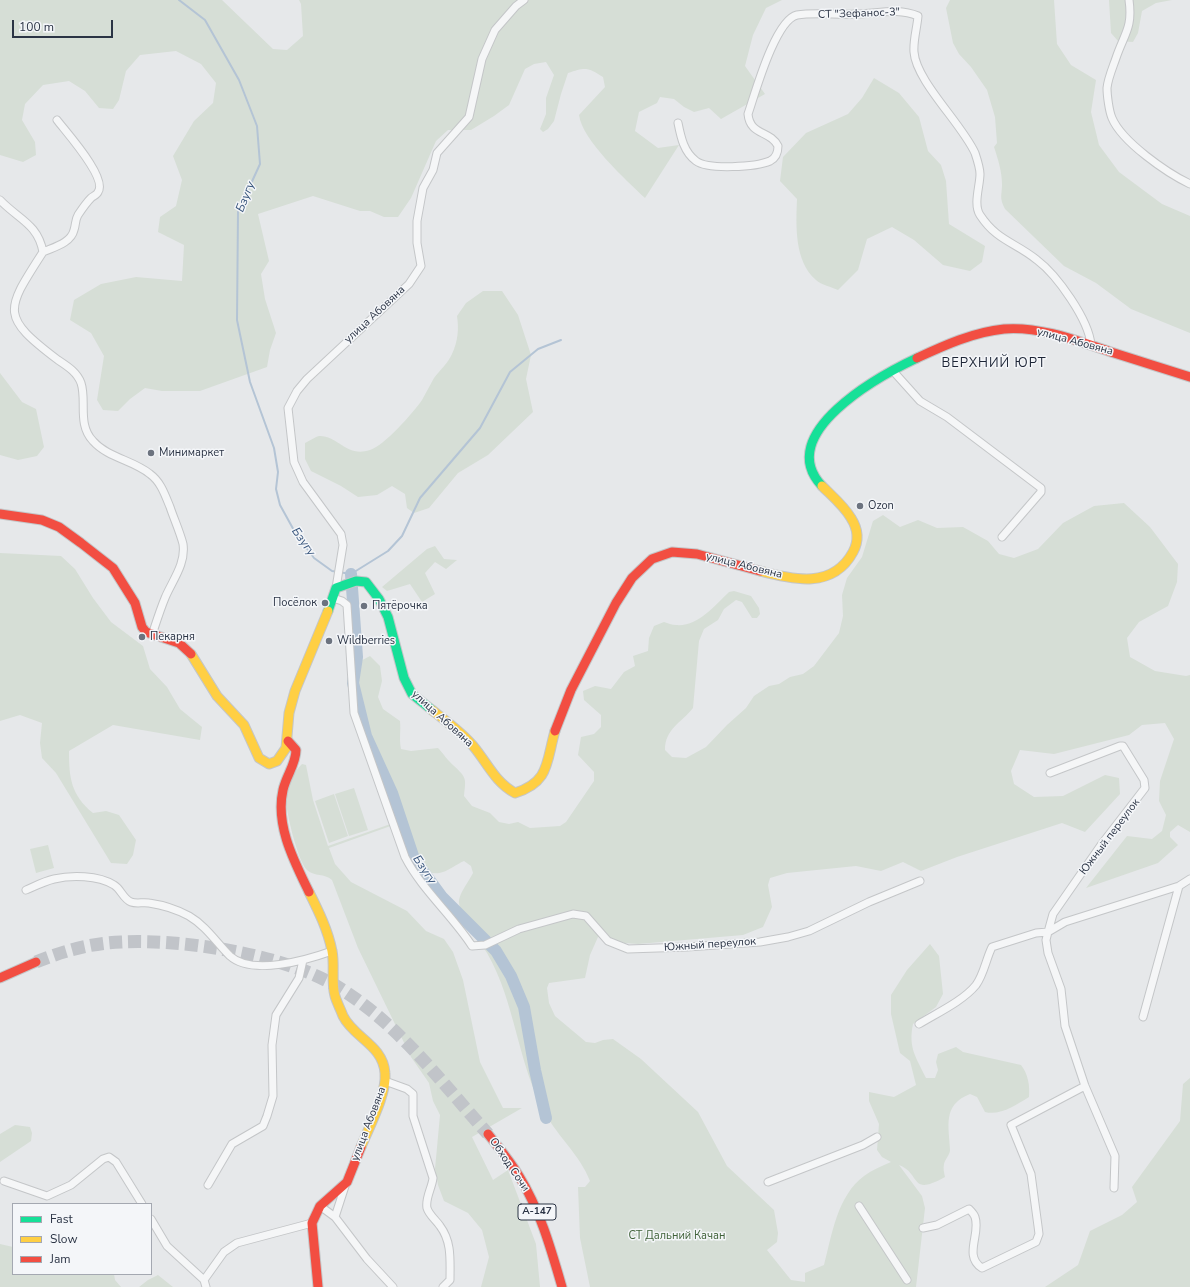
<!DOCTYPE html>
<meta charset="utf-8">
<style>
body{margin:0}
#map{position:relative;width:1190px;height:1287px;overflow:hidden;background:#e6e8ea;font-family:"Nunito Sans",sans-serif}
canvas{display:block}
.legend{position:absolute;left:12px;top:1203px;width:140px;height:72px;box-sizing:border-box;background:#f4f6f9;border:1px solid #a4a8b1;margin:0;padding:5px 7px;list-style:none;font-size:12px;color:#2b3445}
.legend li{display:flex;align-items:center;gap:8px;height:20px}
.legend b{width:20px;border:1px solid #a4a8b1}
.scale{position:absolute;left:12px;top:20px;width:101px;height:18px;box-sizing:border-box;border:2px solid #2b3445;border-top:0;padding-left:5px;font-size:12px;line-height:14px;white-space:nowrap;color:#2b3445;-webkit-text-stroke:3px #f4f6f9;paint-order:stroke}
</style>
<div id="map">
<canvas width="1190" height="1287"></canvas>
<ul class="legend">
<li><b style="height:5px;background:#16e098"></b>Fast</li>
<li><b style="height:5px;background:#ffcf43"></b>Slow</li>
<li><b style="height:5px;background:#f24e42"></b>Jam</li>
</ul>
<div class="scale">100 m</div>
</div>
<script>
const c = document.querySelector('canvas').getContext('2d');
c.lineJoin = 'round';
function paint(path, color) {
  c.fillStyle = color;
  c.fill(path, 'evenodd');
}
function stroke(path, color, width, dash) {
  c.strokeStyle = color;
  c.lineWidth = width;
  c.lineCap = dash ? 'butt' : 'round';
  c.setLineDash(dash || []);
  c.stroke(path);
}
function label(font, color, halo, rows, align = 'center') {
  c.font = font + ' "Nunito Sans",sans-serif';
  c.lineWidth = 3;
  c.setLineDash([]);
  c.textBaseline = 'middle';
  c.strokeStyle = halo;
  c.fillStyle = color;
  for (const [text, x, y, turn = 0] of rows) {
    c.save();
    c.translate(x, y);
    c.rotate((+turn || 0) * Math.PI / 180);
    c.textAlign = isNaN(turn) ? turn : align;
    if (halo) c.strokeText(text, 0, 0);
    c.fillText(text, 0, 0);
    c.restore();
  }
}
paint(new Path2D(`
 M0,0H222L273,49L287,50L303,36L301,4L299,0H782L766,8L753,35L745,66L765,94L721,119L709,108L694,112L684,107L674,99L660,97L657,103L639,112L635,131L658,148L679,145L645,198C626,180 582,140 579,115L605,87L603,77C588,67 585,67 568,73L561,94L554,121L548,129L543,132L540,129L546,114V98L554,75L546,62L534,64L525,69L509,105L494,116L471,130H448L436,141L411,198L398,217H384L370,211H360L313,196L258,214L269,261L261,274L265,299L276,333L270,350L267,367L200,391H162L145,388L130,399L118,411L103,410L97,400L104,356L91,333L70,320L74,300L101,284L136,277L182,281L184,245L158,232L160,217L176,206L182,180L173,156L194,121L213,103L216,83L201,64L176,51L140,55L126,71L119,100L113,109L99,108L85,91L69,81L43,85L25,104L22,120L35,142L36,155L23,162L0,155Z
 M950,0H1054L1057,44L1071,65L1096,80L1091,112L1099,145L1119,172L1162,204L1190,216V333L1131,309L1096,283L1064,266L1005,209C999,197 1002,196 1002,184C1002,172 998,159 994,147L997,143L995,117L987,90L971,67L959,54L953,43L946,8Z
 M1109,0H1172L1156,3L1142,11L1138,33L1133,42L1118,41L1111,33Z
 M874,78L899,93L919,117L928,151L941,165L946,181L949,224L985,246L982,262L970,271L943,265L914,240L892,227L867,239L858,270L838,290C832,287 821,285 816,280C794,261 796,225 797,199L780,181L783,157L806,133L848,114L862,98Z
 M483,291H502L518,315L531,355L526,379L533,412L488,455L458,473L429,508L414,513L407,508L405,494L392,486L377,495L358,497L341,486L311,471L305,459V443C309,441 315,437 319,436C338,435 346,458 370,450C385,445 413,413 422,400C426,393 430,385 434,378C440,370 448,363 452,354C458,341 459,329 457,316L466,303Z
 M0,373L22,402L36,409L44,447L37,456L18,460L0,455Z
 M1124,503L1150,527L1178,564L1177,582L1168,606L1139,622L1127,638L1130,657L1155,671L1186,676L1190,675V832L1178,825L1170,832V837L1178,845L1158,863L1086,888L1127,836L1152,839L1162,831L1166,815L1159,801L1160,781L1174,739L1165,723L1142,725L1129,735L1054,754L1020,750L1011,771L1014,784L1034,797L1063,796L1105,775L1119,778L1120,794L1085,832L1062,823L957,857L921,871L903,862L881,871L856,866L787,873L770,878L768,885L772,907L763,927L743,935L638,944L624,943L598,937L590,955L585,978L549,983L547,988L549,1003L555,1016L586,1042L595,1043L603,1040L613,1039L641,1059L698,1112L727,1166L774,1210L778,1233L777,1242L767,1250L791,1280L805,1282V1273L824,1265C832,1235 837,1196 864,1176C872,1170 882,1166 891,1162L882,1157L877,1150L879,1124L869,1101V1092L894,1097L916,1085L910,1061L900,1053L891,1014V995L907,970L930,944L939,956L943,994L936,1007L913,1024C908,1048 916,1057 926,1078H935L938,1070L936,1062L938,1054L956,1047L963,1052L1021,1065C1028,1074 1030,1085 1029,1097C1016,1105 1000,1116 985,1112L977,1097L970,1094C942,1105 949,1126 950,1150C950,1155 945,1159 944,1164C943,1168 944,1173 945,1177C909,1197 922,1174 899,1165L922,1196L925,1208L916,1287H590L580,1238L578,1187H585L590,1181C580,1155 558,1137 545,1113C517,1063 516,1003 487,953C478,938 461,921 459,903C458,895 469,881 473,873L471,866L464,861C457,864 447,872 439,873C417,877 407,838 399,823L329,848L335,864L351,882L407,911L426,931L444,939L453,952L463,980L480,1062L503,1108H522L472,1137L493,1180L508,1170L536,1244L540,1287H481L489,1257L482,1230L468,1213L444,1201L438,1185L435,1169L440,1115L433,1101L429,1083L411,1057L358,948L332,880C324,873 315,877 307,870C298,862 285,809 286,797C287,784 293,773 302,764L306,765L313,800L328,846L399,821L358,718L353,688L355,664L370,656L380,666L382,681L378,697L383,709L400,721C401,731 399,739 401,749L411,751L438,748C443,753 448,761 453,765C467,778 466,778 464,796L472,806L490,813L499,822L509,824L518,822L530,828L560,826L566,822L594,781V772L578,755L581,737L594,734L601,727V715L584,700L583,691L595,686L611,689L624,672L635,666L633,656L648,651L649,638L654,626L664,622C668,623 672,625 676,625C698,627 715,605 729,592L734,591L751,596L759,608L760,614L757,618H752L742,602L736,600L724,609L718,620L704,629L699,641L693,708C681,723 665,729 665,750L672,757L686,758L706,747L727,725L746,708L754,696L769,686L779,684L790,677L803,674L814,666L839,633L843,616L842,595L847,578L862,557L873,521L883,515L900,527L918,520L937,528L963,527L988,541L999,554L1014,558L1038,549L1063,523L1094,506Z
 M435,546L444,559L457,560L446,569L435,562L425,573L435,594L422,602L410,584L387,591L382,587L427,549Z
 M0,553L61,556L75,569L93,598L111,622L143,646L150,669L167,687L180,709L202,727L200,740L113,725L69,751C69,778 71,795 93,813L106,811L119,815L136,840L133,855L127,864L111,863L56,773L42,758L40,743L42,723L20,715L0,721Z
 M354,788L368,830L349,836L335,794Z
 M334,794L348,836L329,843L315,801Z
 M48,845L54,868L36,873L30,849Z
 M1190,1078V1287H1045L1078,1265L1090,1231L1122,1215L1137,1202L1132,1187L1180,1121L1183,1084Z
 M15,1125L30,1127L32,1133L31,1141L0,1162V1134Z
 M0,1244L13,1247V1274H114L115,1280L121,1287H0Z
 M158,1275L173,1287H139L148,1280Z`), '#d6ded6');
stroke(new Path2D(`
 M179,0L205,20L239,80L257,126L260,164L238,212L237,320L250,382L274,448L278,472L276,489L280,505L296,534L314,558L332,571L351,574L388,551L402,536L420,498L480,428L510,372L538,349L561,340`), '#b4c4d5', 2);
stroke(new Path2D(`
 M351,574L357,657L353,683L366,736L392,793L414,859L442,897L496,951L511,976L524,1007L535,1070L546,1118`), '#b4c4d5', 12);
stroke(new Path2D(`
 M36,962C63,951 92,943 121,942C181,939 272,953 325,980C342,988 359,1001 373,1012C416,1047 451,1093 488,1134`), '#c1c4c9', 13, [13, 6]);
const street = new Path2D(`
 M1129,0C1133,28 1124,34 1116,58C1113,67 1108,78 1107,88C1107,95 1109,111 1112,118C1122,142 1167,173 1190,184
 M678,123C681,138 684,152 696,161C708,170 756,167 770,161C776,158 778,152 778,146C770,130 750,136 748,114C755,94 775,20 797,15C814,12 838,15 855,14C877,14 897,7 918,16C917,28 913,41 914,52C916,81 962,124 975,153C977,159 980,168 980,174C980,186 973,204 980,215C997,241 1015,242 1037,260C1057,275 1089,320 1091,345
 M0,200C18,219 38,224 43,252C5,311 0,316 58,360C67,366 77,372 81,383C87,401 77,424 93,441C108,458 133,460 150,474C161,482 165,495 170,507C174,519 180,532 183,544C186,564 172,581 165,598C160,610 156,623 152,635
 M43,252C54,247 71,243 74,230C76,224 75,220 78,215C82,209 86,203 91,198C93,196 97,195 98,192C108,178 66,132 57,120
 M893,371L920,401L947,417L1041,488V492L1002,537
 M336,588L343,545L341,534L303,482L294,462L288,408L297,391L307,379L409,284L421,266L417,243V221L423,188L433,170L437,153L469,117L482,59L495,30L516,6L524,0
 M333,598L342,601L347,605L354,713L405,857C422,890 452,915 472,946L485,945L519,929L573,914L586,916L608,941L628,949L687,947L760,942L788,937L809,931L869,902L920,881
 M26,890C35,886 45,881 54,879C71,875 98,875 114,885C121,889 123,899 131,902C136,904 143,902 149,903C163,905 176,909 189,916C206,926 216,942 230,956C252,976 307,960 332,951
 M1143,1017L1179,886
 M919,1024C937,1013 963,1001 976,985C984,974 986,959 992,947L1036,933L1048,932L1053,914L1101,845L1145,788L1144,780L1123,746H1120L1050,773
 M385,1081L407,1089L413,1094V1116L433,1178C432,1188 425,1198 427,1208C429,1215 436,1220 440,1226C452,1242 450,1260 450,1280L443,1287
 M4,1181L47,1196L71,1185L103,1159L109,1157L116,1162L142,1204
 M768,1182L863,1145L877,1137
 M208,1185L232,1144L263,1126L267,1116L273,1096L272,1045L276,1015L299,978L303,960
 M1114,1188L1115,1156L1085,1086L1065,1026L1061,989L1048,953L1046,940L1048,932L1065,922L1179,886L1190,879
 M320,1206L335,1217L367,1259L393,1287
 M859,1206L907,1280
 M335,1217L346,1183
 M151,1219L167,1246L204,1280L206,1287
 M923,1228L937,1225L969,1209C971,1211 974,1214 975,1217C981,1234 963,1256 982,1268L1036,1242L1039,1234L1038,1226L1031,1174L1011,1125L1085,1086
 M204,1280L224,1252L237,1243L312,1223`);
const fast = new Path2D(`
 M822,486C773,434 879,376 917,358
 M328,611L336,588L356,581L366,582L379,599L388,617L404,678L412,694L432,710`);
const slow = new Path2D(`
 M760,571C794,580 833,589 853,552C859,541 858,529 851,518C844,506 832,496 822,486
 M191,654L217,696L244,725L259,758L269,764L277,761L286,748L289,713L295,691L328,611
 M432,710C447,722 463,733 474,747C488,764 495,782 515,793C550,782 546,762 555,731
 M309,892C318,910 328,930 332,951C335,965 331,982 335,996C337,1003 341,1010 343,1016C354,1038 383,1045 385,1073C387,1094 369,1127 361,1147`);
const jam = new Path2D(`
 M917,358C945,345 974,332 1004,329C1040,326 1078,341 1111,352C1137,360 1164,369 1190,377
 M0,514L42,520L59,527L81,543L113,568L135,603L142,627L146,632L179,643L191,654
 M555,731L571,690L616,603L632,578L652,559L672,552L697,554L760,571
 M288,741L296,750C296,764 286,776 283,790C275,825 294,861 309,892
 M0,978L36,962
 M488,1134C499,1148 510,1161 519,1176C540,1210 551,1249 562,1287
 M318,1287L312,1223L320,1206L347,1182L361,1147`);
stroke(street, '#c4c6c8', 9);
stroke(fast, '#c4c6c8', 11);
stroke(slow, '#c4c6c8', 11);
stroke(jam, '#c4c6c8', 11);
stroke(street, '#f5f6f7', 7);
stroke(fast, '#16e098', 9);
stroke(slow, '#ffcf43', 9);
stroke(jam, '#f24e42', 9);
for (const [x, y, r, color] of [
 [151,453,4,"#6c737f"],
 [860,506,4,"#6c737f"],
 [325,603,4,"#6c737f"],
 [364,606,4,"#6c737f"],
 [142,637,4,"#6c737f"],
 [329,641,4,"#6c737f"]
]) {
  const dot = new Path2D();
  dot.arc(x, y, r, 0, 2 * Math.PI);
  c.fillStyle = color;
  c.fill(dot);
  stroke(dot, '#f4f6f9', 1.5);
}
for (const [x, y, w] of [
 [537,1212,38]
]) {
  const box = new Path2D();
  box.roundRect(x - w / 2, y - 8, w, 16, 3);
  c.fillStyle = '#f4f6f9';
  c.fill(box);
  stroke(box, '#2b3445', 1);
}
label('bold 10px', '#2b3445', null, [
 ["А-147",537,1212]
]);
label('11px', '#2b3445', '#f4f6f9', [
 ["СТ \"Зефанос-3\"",859,14,-2],
 ["улица Абовяна",375,315,-43],
 ["улица Абовяна",1075,342,15],
 ["улица Абовяна",744,566,14],
 ["улица Абовяна",442,719,42],
 ["Южный переулок",1110,837,-53],
 ["Южный переулок",710,945,-4],
 ["улица Абовяна",369,1124,-69],
 ["Обход Сочи",509,1165,56]
]);
label('11px', '#2b3445', '#f4f6f9', [
 ["Минимаркет",159,453],
 ["Ozon",868,506],
 ["Посёлок",317,603,"right"],
 ["Пятёрочка",372,606],
 ["Пекарня",150,637],
 ["Wildberries",337,641]
], 'left');
label('11px', '#3f6138', '#f4f6f9', [
 ["СТ Дальний Качан",677,1236]
]);
label('italic 12px', '#34527a', '#f4f6f9', [
 ["Бзугу",246,197,-68],
 ["Бзугу",303,542,55],
 ["Бзугу",424,870,56]
]);
c.letterSpacing = '1px';
label('13px', '#1d2536', '#f4f6f9', [
 ["ВЕРХНИЙ ЮРТ",994,364]
]);
c.letterSpacing = '0px';
</script>
